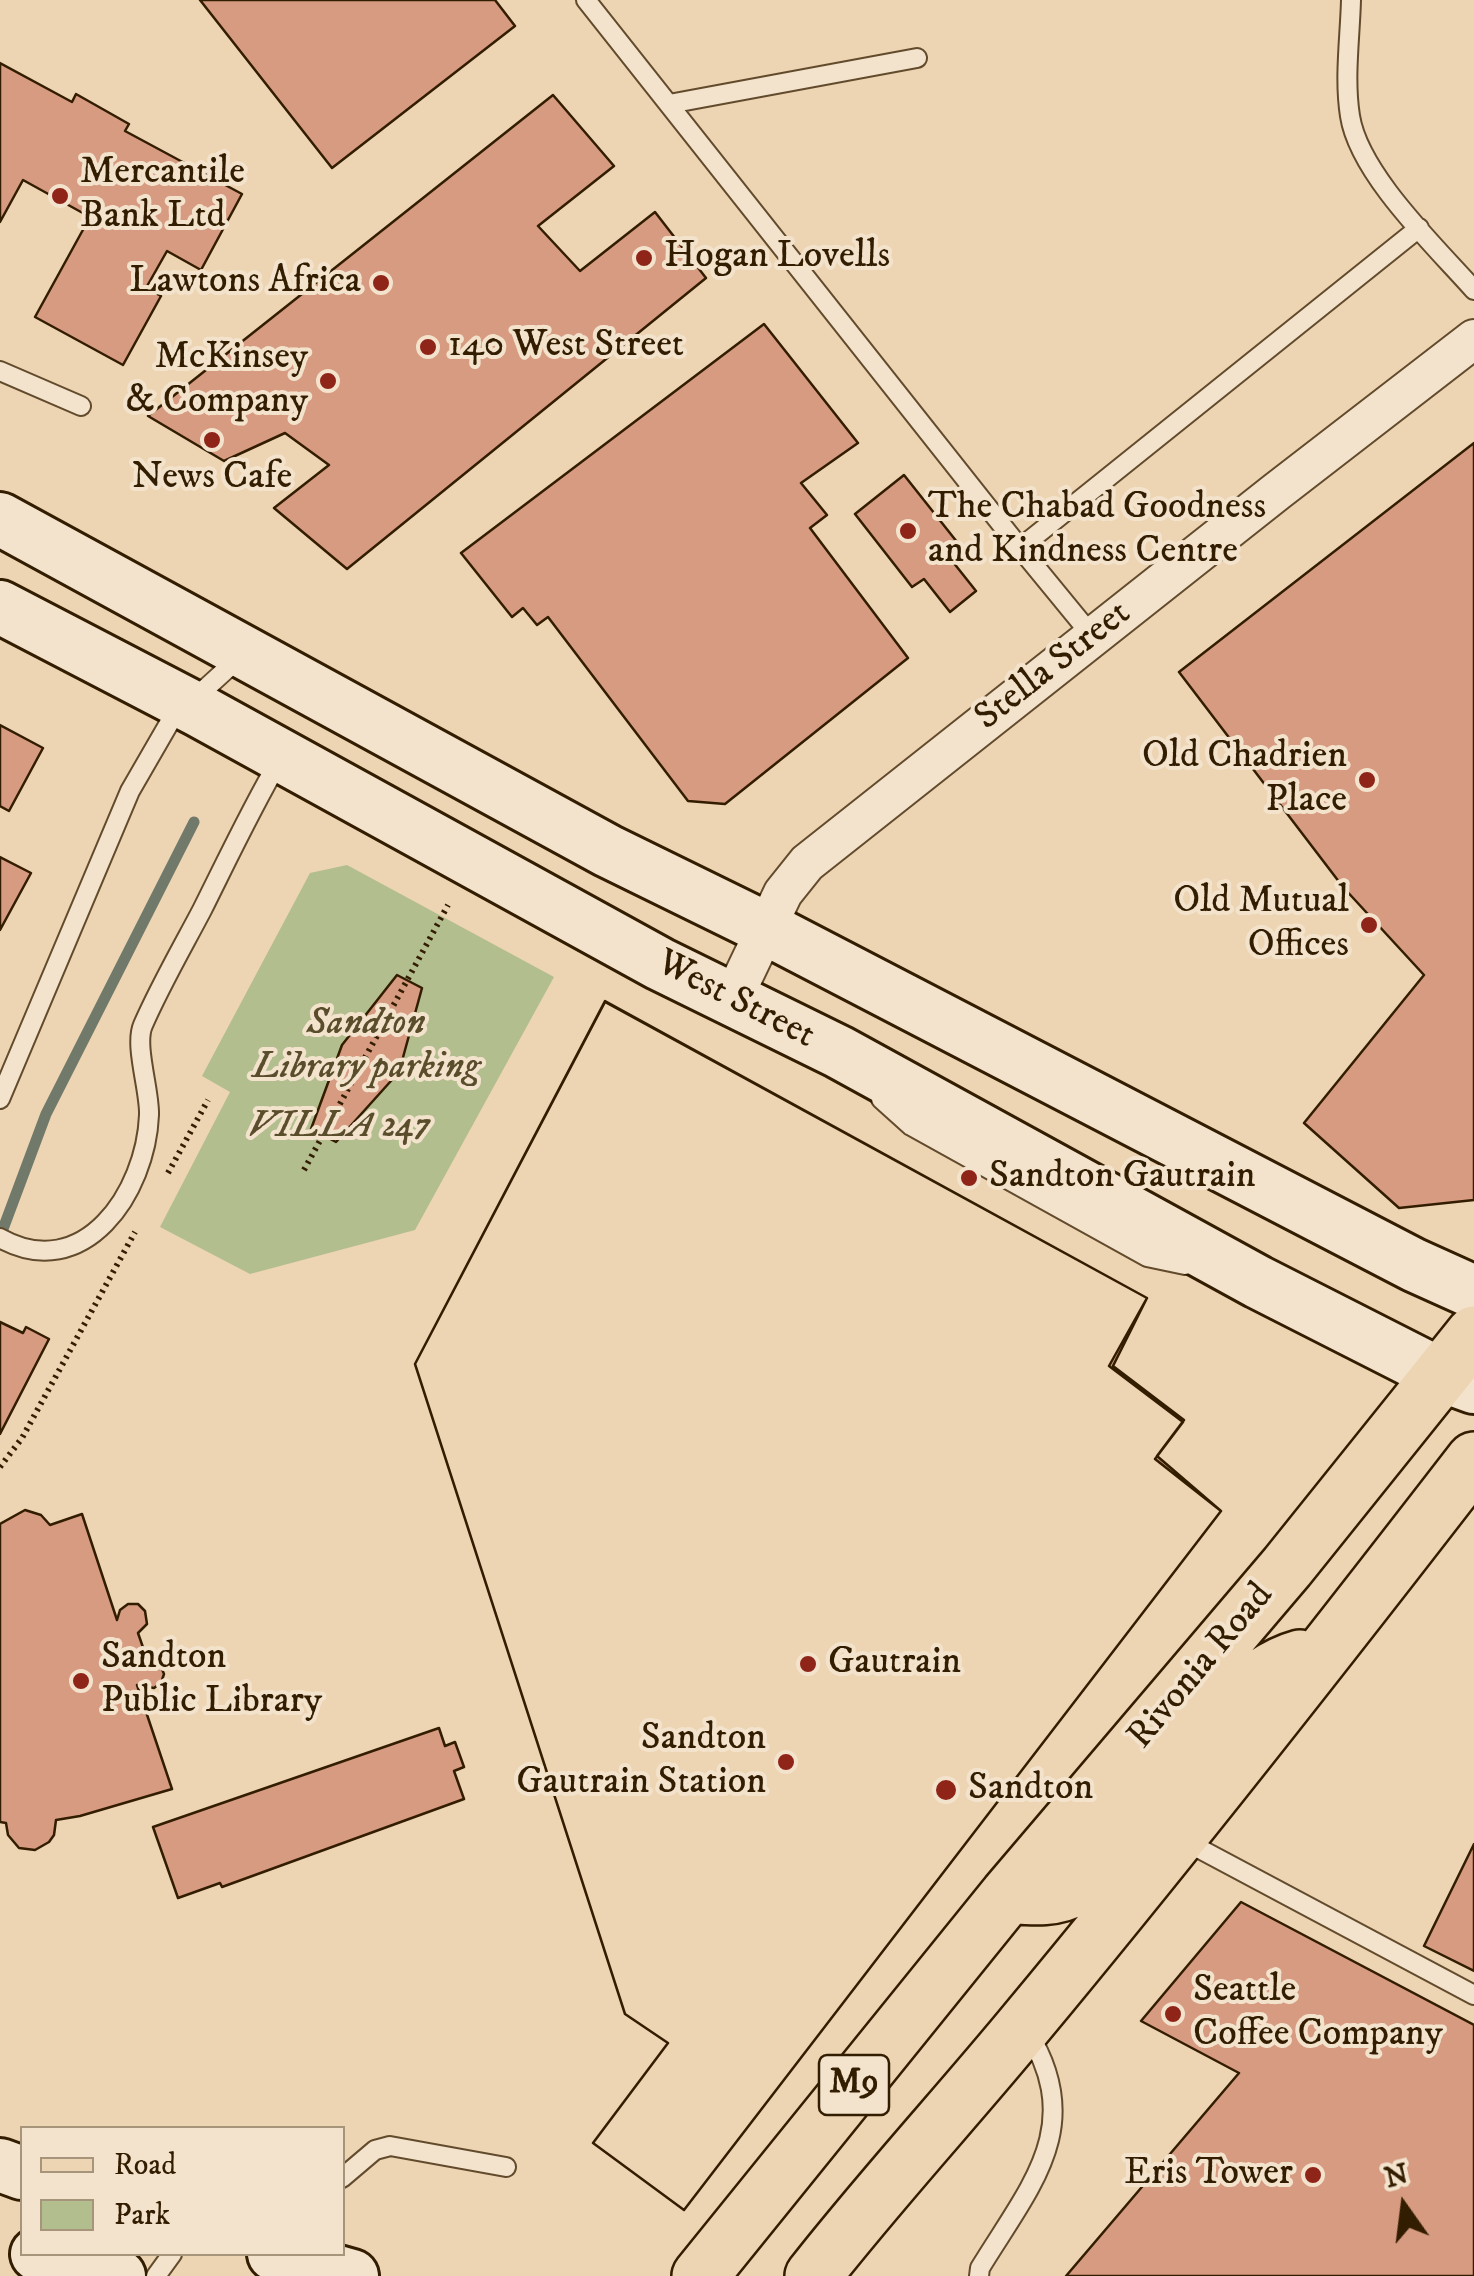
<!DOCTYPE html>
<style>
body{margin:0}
#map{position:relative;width:1474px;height:2276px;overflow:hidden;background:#edd4b2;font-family:"IM FELL DW Pica",serif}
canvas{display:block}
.legend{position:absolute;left:20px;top:2126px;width:325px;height:130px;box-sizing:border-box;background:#f3e3cd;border:2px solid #a6947b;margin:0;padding:12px 18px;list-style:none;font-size:30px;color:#331d00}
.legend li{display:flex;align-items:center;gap:20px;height:50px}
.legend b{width:50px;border:2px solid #a6947b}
.north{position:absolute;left:1354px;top:2156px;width:100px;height:100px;-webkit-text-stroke:8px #f3e3cd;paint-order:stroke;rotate:346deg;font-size:28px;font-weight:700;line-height:40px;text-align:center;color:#331d00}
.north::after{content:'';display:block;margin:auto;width:35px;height:45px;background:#331d00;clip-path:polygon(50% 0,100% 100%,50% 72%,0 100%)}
</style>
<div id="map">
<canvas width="1474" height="2276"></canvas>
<ul class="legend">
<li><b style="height:12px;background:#edd4b2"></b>Road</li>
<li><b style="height:28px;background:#b3be8f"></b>Park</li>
</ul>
<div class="north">N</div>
</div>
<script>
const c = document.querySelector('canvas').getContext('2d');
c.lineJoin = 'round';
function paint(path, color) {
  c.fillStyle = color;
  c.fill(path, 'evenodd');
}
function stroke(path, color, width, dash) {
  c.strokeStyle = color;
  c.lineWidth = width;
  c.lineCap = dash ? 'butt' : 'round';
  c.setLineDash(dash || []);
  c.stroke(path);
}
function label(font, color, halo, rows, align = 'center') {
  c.font = font + ' "IM FELL DW Pica",serif';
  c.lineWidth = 8;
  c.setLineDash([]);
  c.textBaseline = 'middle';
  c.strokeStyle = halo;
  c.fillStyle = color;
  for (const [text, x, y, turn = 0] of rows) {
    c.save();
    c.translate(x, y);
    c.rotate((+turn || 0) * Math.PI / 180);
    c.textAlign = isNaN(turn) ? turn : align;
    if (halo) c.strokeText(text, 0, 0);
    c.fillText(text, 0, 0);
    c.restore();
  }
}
paint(new Path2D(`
 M347,865L554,977L415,1230L250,1274L160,1227L230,1092L202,1076L310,873Z`), '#b3be8f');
stroke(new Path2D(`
 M0,1237L46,1114L194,822`), '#717a6a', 11);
const building = new Path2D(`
 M200,0H495L515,26L332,168Z
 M0,63L72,102L76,94L129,124L125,131L242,194L201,270L167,251L146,288L161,296L123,365L35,317L90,217L23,180L0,222Z
 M553,95L614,166L538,226L580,271L655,212L706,278L347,569L274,508L329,465L285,433L224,461L148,416Z
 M764,324L858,443L801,483L827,515L810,528L908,658L725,804L688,801L548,617L537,625L523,608L512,617L461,553Z
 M1474,443V1200L1399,1208L1304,1123L1424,975L1343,887L1179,672Z
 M904,475L961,547L949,557L976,591L950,612L924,579L912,587L855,514Z
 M0,725L43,748L9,811L0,806Z
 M0,857L31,873L0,930Z
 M397,975L422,988L399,1072L336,1142L311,1129L342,1045Z
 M605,1001L1147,1298L1109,1366L1183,1422L1155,1459L1221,1511L684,2210L593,2143L668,2043L625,2014L415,1364Z
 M605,1002L1147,1298L1113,1366L1184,1420L1157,1456L1221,1511L684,2210L593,2143L668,2043L625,2014L415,1364Z
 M0,1322L23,1333L26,1327L49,1339L0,1434Z
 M25,1510L41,1515L50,1525L82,1514L117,1620L120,1610L128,1604H138L145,1611L147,1624L138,1633L147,1659L159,1662L164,1674L161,1683L154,1688L137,1685L172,1789L80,1816L56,1820L54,1835L49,1842L35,1850L19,1848L8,1835L6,1823L0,1822V1524Z
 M439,1728L445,1746L455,1742L464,1767L454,1771L464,1799L222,1887L220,1883L178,1898L153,1827Z
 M1474,1844V1971L1424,1946Z
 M1241,1902L1474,2025V2276H1066L1239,2073L1141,2021Z`);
paint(building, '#d69b80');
stroke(building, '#331d00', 2.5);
const lane = new Path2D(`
 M586,0L1020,548L1419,228
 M1351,0C1350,38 1344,78 1350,116C1359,174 1435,246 1474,290
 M669,104L917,58
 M0,371L81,406
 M1020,548L1093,637
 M0,1099L130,791L171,720L240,657
 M881,1099L911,1126L1147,1257L1185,1265
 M0,1238C84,1285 146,1192 149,1115C150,1091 134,1045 143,1025C160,986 182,948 202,910C227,860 251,809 279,761
 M1183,1840L1474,1995
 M342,2178L375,2150L390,2146L506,2167
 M156,2276L172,2254
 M979,2276L980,2268C1030,2186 1087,2126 1027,2031`);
const street = new Path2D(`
 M732,1000L783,893L807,863L1276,492L1474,339`);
const secondary = new Path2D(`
 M0,519L608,851L765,928L1414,1265L1474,1292
 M0,607L200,711L660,964L839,1052L1258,1282L1441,1375L1474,1387
 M0,2165L22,2173
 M37,2254L119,2276
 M274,2254L352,2276`);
const primary = new Path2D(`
 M1008,1895C1031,1897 1055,1900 1076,1887C1096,1874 1114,1849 1129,1831C1171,1776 1231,1677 1300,1658
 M700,2276L1008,1895L1287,1567L1474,1334
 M813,2276C882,2188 957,2107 1027,2022C1180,1838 1328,1649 1474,1460`);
stroke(lane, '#624b2c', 22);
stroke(street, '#624b2c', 42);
stroke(secondary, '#331d00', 58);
stroke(primary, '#331d00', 60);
stroke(new Path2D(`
 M304,1170L448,905
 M168,1173L208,1100
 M0,1467L22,1438L135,1232`), '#331d00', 6, [2.5, 5]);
stroke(lane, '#f3e3cd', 18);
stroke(street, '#f3e3cd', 38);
stroke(secondary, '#f3e3cd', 52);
stroke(primary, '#edd4b2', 55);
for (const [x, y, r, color] of [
 [60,196,10,"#8f2418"],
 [644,258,10,"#8f2418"],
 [381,283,10,"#8f2418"],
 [428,347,10,"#8f2418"],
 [328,381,10,"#8f2418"],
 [212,440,10,"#8f2418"],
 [908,531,10,"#8f2418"],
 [1367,780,10,"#8f2418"],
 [1369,925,10,"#8f2418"],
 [969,1178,10,"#8f2418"],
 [808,1664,10,"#8f2418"],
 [81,1681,10,"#8f2418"],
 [786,1762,10,"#8f2418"],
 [946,1790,12,"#8f2418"],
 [1173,2014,10,"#8f2418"],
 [1313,2175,10,"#8f2418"]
]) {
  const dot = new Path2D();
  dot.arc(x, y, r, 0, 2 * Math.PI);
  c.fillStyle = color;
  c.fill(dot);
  stroke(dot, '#f3e3cd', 4);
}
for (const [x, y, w] of [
 [854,2085,70]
]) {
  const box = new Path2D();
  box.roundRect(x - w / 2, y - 30, w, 60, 8);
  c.fillStyle = '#f3e3cd';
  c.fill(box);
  stroke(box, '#331d00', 2.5);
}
label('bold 35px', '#331d00', null, [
 ["M9",854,2085]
]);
label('38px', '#331d00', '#f3e3cd', [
 ["Mercantile",80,174],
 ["Bank Ltd",80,218],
 ["Hogan Lovells",664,258],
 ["Lawtons Africa",361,283,"right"],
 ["140 West Street",448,347],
 ["McKinsey",308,359,"right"],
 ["& Company",308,403,"right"],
 ["News Cafe",212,479,"center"],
 ["The Chabad Goodness",928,509],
 ["and Kindness Centre",928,553],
 ["Old Chadrien",1347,758,"right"],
 ["Place",1347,802,"right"],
 ["Old Mutual",1349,903,"right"],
 ["Offices",1349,947,"right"],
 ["Sandton Gautrain",989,1178],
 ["Sandton",101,1659],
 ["Public Library",101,1703],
 ["Gautrain",828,1664],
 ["Sandton",766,1740,"right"],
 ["Gautrain Station",766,1784,"right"],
 ["Sandton",968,1790],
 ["Seattle",1193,1992],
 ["Coffee Company",1193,2036],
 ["Eris Tower",1293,2175,"right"]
], 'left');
label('38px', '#331d00', '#f3e3cd', [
 ["Stella Street",1054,667,-38],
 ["West Street",735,1001,27],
 ["Rivonia Road",1202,1667,-50]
]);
label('italic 38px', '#594d2b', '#f3e3cd', [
 ["Sandton",366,1025],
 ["Library parking",366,1069],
 ["VILLA 247",339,1128]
]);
</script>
